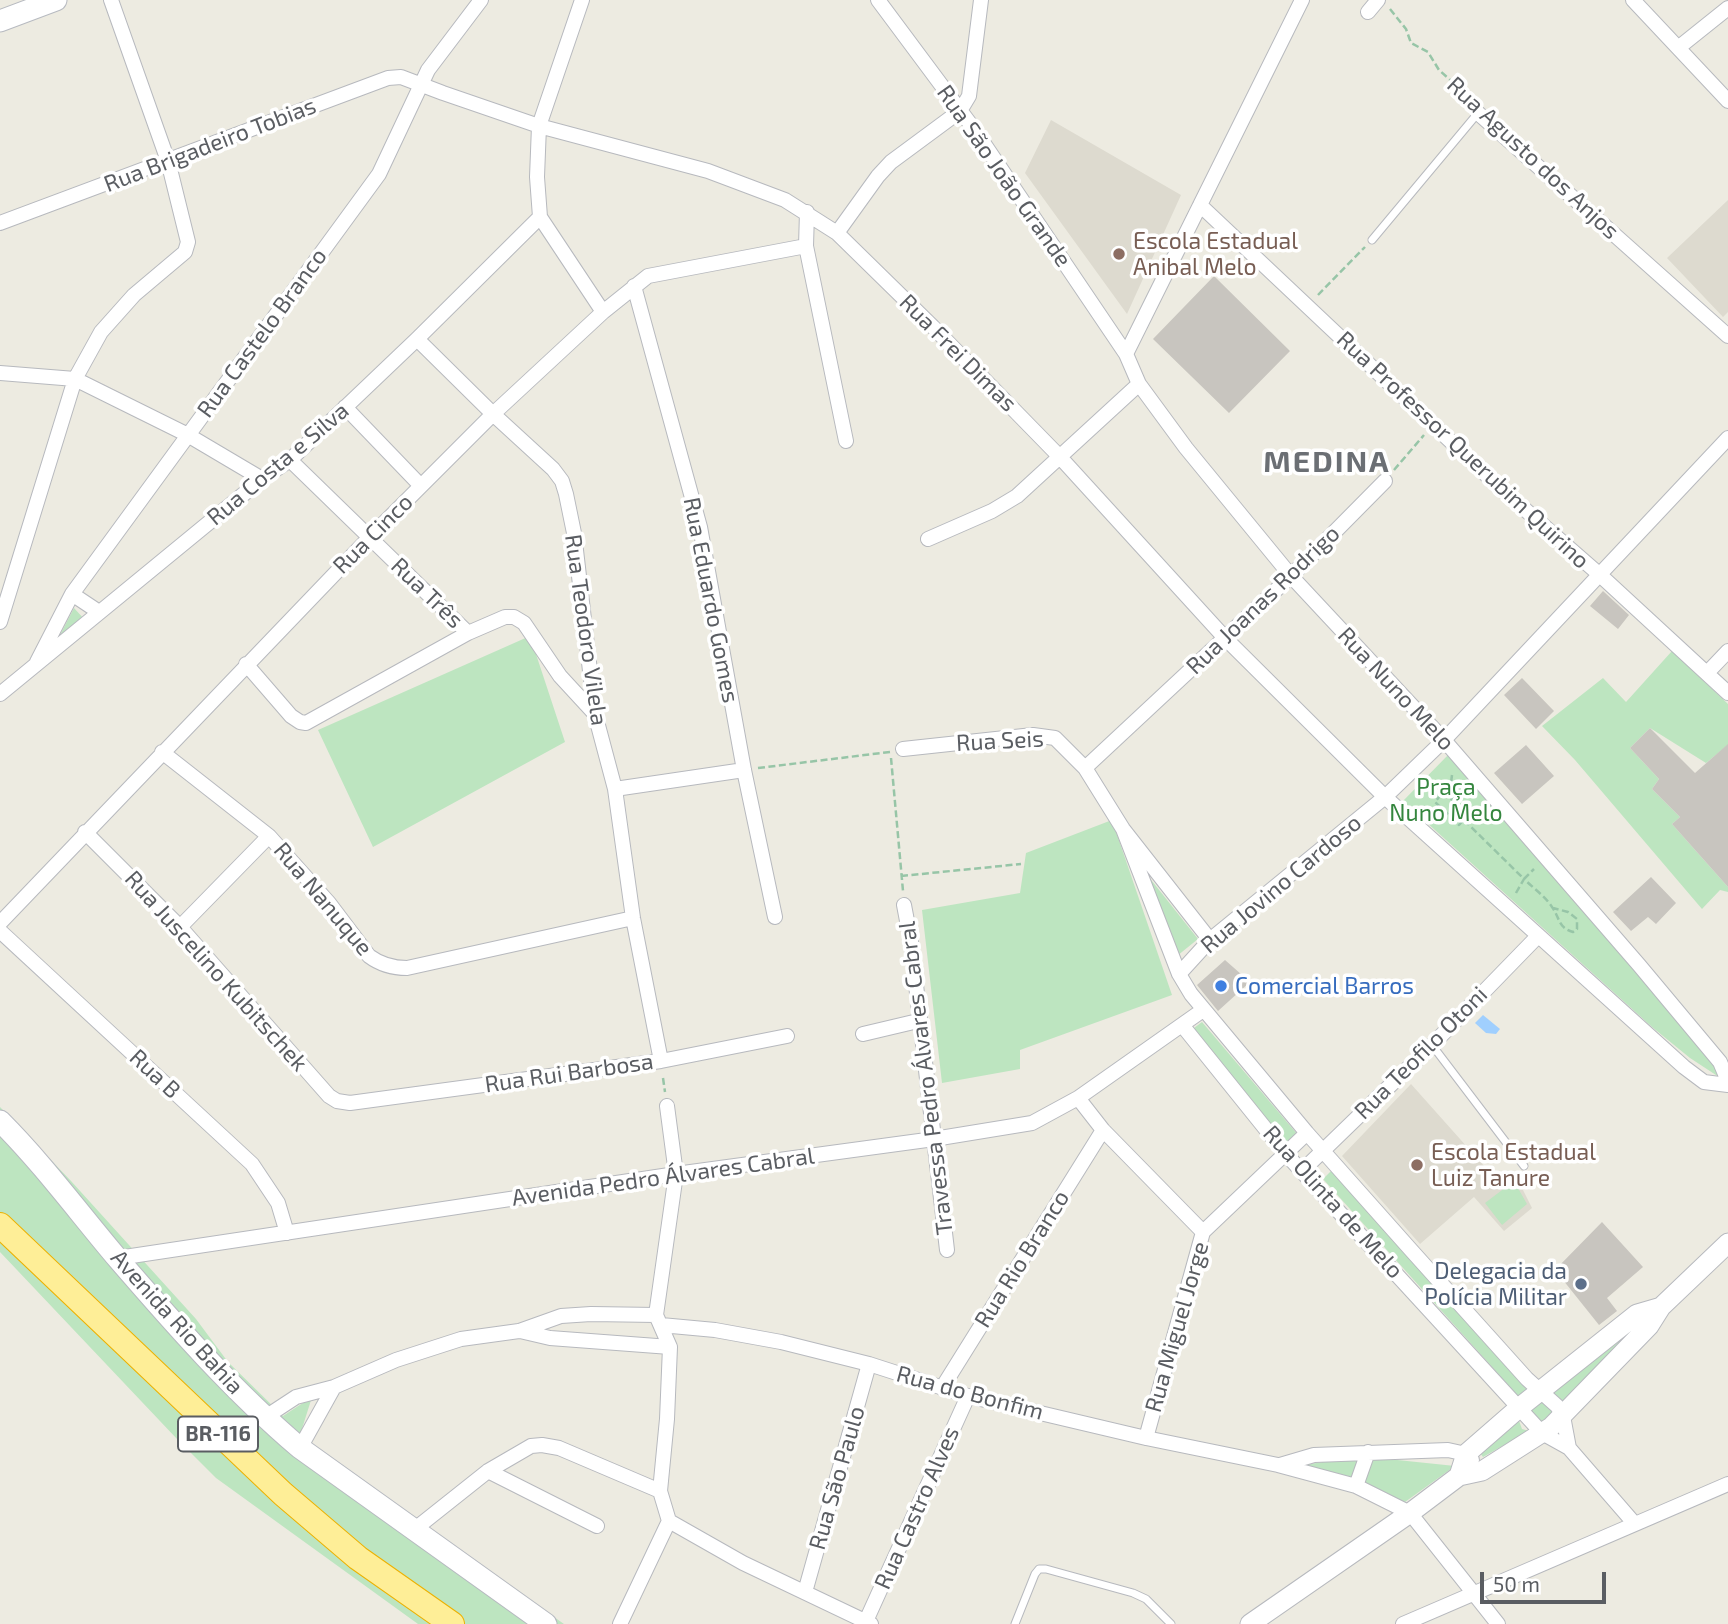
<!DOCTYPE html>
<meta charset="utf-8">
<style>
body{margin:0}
#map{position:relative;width:1728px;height:1624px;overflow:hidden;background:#edebe1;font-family:"Exo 2",sans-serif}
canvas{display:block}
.scale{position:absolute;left:1480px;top:1572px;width:126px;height:32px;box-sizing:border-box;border:4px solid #5a5d62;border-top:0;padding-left:9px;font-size:21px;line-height:24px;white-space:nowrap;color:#5a5d62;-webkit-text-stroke:5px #fff;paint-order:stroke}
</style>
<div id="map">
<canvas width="1728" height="1624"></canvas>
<div class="scale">50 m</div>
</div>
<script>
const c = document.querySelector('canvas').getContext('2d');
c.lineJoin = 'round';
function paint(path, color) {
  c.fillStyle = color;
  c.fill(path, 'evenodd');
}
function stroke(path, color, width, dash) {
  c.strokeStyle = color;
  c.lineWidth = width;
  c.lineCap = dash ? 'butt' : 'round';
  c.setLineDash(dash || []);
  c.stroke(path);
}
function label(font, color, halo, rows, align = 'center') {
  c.font = font + ' "Exo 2",sans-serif';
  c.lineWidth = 7;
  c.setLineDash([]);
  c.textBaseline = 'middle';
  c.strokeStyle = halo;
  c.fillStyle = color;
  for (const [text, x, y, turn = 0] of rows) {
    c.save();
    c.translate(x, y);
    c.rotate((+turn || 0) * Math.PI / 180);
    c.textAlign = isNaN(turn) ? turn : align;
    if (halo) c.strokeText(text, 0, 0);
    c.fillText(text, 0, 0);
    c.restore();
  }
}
paint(new Path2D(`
 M1051,120L1181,195L1127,314L1025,173Z
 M1728,200V312L1723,317L1667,258Z
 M1411,1084L1501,1185L1515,1174L1532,1208L1504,1231L1474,1197L1420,1244L1342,1156Z`), '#dddacf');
paint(new Path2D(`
 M74,608L85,620L59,637Z
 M530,636L565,742L373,847L318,730Z
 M1672,651L1728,704V745L1706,763L1650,728L1630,748L1659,779L1652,789L1680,817L1672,824L1728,887V892L1720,890L1702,909L1575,760L1542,726L1603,678L1626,702Z
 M1448,755L1683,1023L1720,1072L1719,1077L1690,1058L1652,1027L1403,801Z
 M1112,820L1172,995L1020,1050V1069L942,1083L922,910L1020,893L1026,853Z
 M1148,876L1198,939L1177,956Z
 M1202,1022L1298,1135L1285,1146L1190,1031Z
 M0,1107L71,1181L196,1319L228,1362L283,1416L312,1397L300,1435L371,1489L564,1624H418L216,1478L177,1439L0,1252Z
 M1334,1168L1530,1387L1519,1397L1323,1179Z
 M1514,1181L1527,1204L1502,1225L1485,1203Z
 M1630,1333L1565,1406L1552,1393Z
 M1544,1400L1555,1407L1548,1426L1530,1416L1533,1407Z
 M1518,1418L1522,1429L1529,1431L1483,1457L1478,1450Z
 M1359,1456L1455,1466L1405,1502L1348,1479L1304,1465Z`), '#bde5c0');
paint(new Path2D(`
 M1483,1015L1500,1029L1496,1034L1486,1033L1475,1023Z`), '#a0cffe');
paint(new Path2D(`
 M1214,276L1290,351L1229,413L1153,339Z
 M1603,591L1629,615L1618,629L1590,606Z
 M1522,678L1554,711L1536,729L1504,695Z
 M1650,728L1695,773L1728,744V887L1672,824L1680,817L1652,789L1659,779L1630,748Z
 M1526,745L1554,776L1522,804L1494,773Z
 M1651,877L1676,903L1656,924L1648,917L1631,931L1613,912Z
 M1225,960L1250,982L1218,1011L1197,985Z
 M1602,1222L1643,1267L1607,1298L1617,1311L1599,1325L1555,1270Z`), '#c8c5bf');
const service = new Path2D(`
 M1372,240L1478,113
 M1432,1045L1524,1166
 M1015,1624L1035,1574L1039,1569H1046L1133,1593L1146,1599L1171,1624`);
const minor = new Path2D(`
 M582,0L539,126L537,177L540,217L603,312
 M878,0L974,129L1126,354L1139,384L1186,448L1291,576L1444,740L1639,965L1720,1062L1728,1081
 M1633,0L1728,101
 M1368,12L1378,0
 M1678,48L1728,8
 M1478,113L1728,336
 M1200,205L1498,486L1600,575L1728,693
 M807,212L806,246L846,441
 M0,223L388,78L401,77L443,93L539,126L708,171L785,200L837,233L933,327L1059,456L1225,638L1385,797L1684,1067L1704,1082L1728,1085
 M837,233L878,176L891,162L960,111L969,96L981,0
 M634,286L700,527L744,770L775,917
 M417,339L493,414L553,469L562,481L566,494L574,533L595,714L615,789L633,918L661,1061
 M1126,354L1302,0
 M0,373L75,379L186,434L262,479
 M345,407L421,486
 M290,460L468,633L505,617H514L524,623L560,676L595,714
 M928,539L992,511L1017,496L1139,384
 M72,594L99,612
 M0,622L75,379L101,332L134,295L185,252L188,242L168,161L111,0
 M37,662L72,594L379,174L428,70L481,0
 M246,664L291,716L300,722L306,723L468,633
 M1707,673L1728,651
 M0,694L262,479L290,460L417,339L540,217
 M903,749L1033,735L1055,738L1085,768L1123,829L1210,940
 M162,752L269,836L329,903L369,956C381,965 393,968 407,968L633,918
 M1085,768L1291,576L1385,481
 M615,789L744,770
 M1123,829L1179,974L1191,994L1307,1133L1411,1250L1527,1379L1557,1406L1563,1416L1569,1448
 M85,832L180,927L329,1096L337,1101L350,1103L661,1061L787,1036
 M904,905L911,942L947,1250
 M0,923L369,538L493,414L603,312L648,276L806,246
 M180,927L269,836
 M0,931L252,1164L278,1203L287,1233
 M1179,974L1210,940L1385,797L1444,740L1728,438
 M1182,1025L1285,1153L1542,1433L1569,1448L1634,1523
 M863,1034L918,1021
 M1078,1098L1103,1130L1203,1232
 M1303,1170L1432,1045L1538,936
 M118,1258L676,1174L934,1139L1032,1123L1078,1098L1203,1010
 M661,1325L715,1330L781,1342L869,1364L968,1396L1146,1438L1278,1465L1356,1486L1410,1513L1498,1624
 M520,1331L550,1338L670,1347
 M942,1388L1103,1130
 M264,1418L296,1397L334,1387L396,1360L461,1339L519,1331L561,1316L591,1314L656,1315
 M1146,1438L1203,1232L1307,1133
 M300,1448L334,1387
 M1280,1465L1314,1455L1448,1450L1466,1454L1472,1460
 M488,1471L597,1526
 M1356,1486L1368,1452
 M669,1521L743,1563L871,1624
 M415,1529L488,1471L531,1446L542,1445L559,1448L660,1491
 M805,1592L869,1364
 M866,1621L968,1396
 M620,1624L669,1521L660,1491L667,1419L670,1347L656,1315L676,1174L667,1106
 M1403,1624L1728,1484`);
const tertiary = new Path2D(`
 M1459,1476L1466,1454L1520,1407L1637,1314L1661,1307
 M1250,1624L1410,1513L1459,1476L1482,1471L1551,1427L1649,1326L1661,1307L1728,1243`);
const secondary = new Path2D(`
 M0,21L56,0
 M0,1121C43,1164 79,1213 118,1259C175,1325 234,1392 300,1448L546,1624`);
const trunk = new Path2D(`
 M0,1225L283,1494L358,1558L452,1624`);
stroke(service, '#b7b9be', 9);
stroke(minor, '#b7b9be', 16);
stroke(tertiary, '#b7b9be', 21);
stroke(secondary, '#b7bac0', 23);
stroke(trunk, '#edb101', 26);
stroke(new Path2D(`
 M1390,9L1406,29L1411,43L1428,52L1439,70L1457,86L1470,102
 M1318,295L1365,247
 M1394,470L1424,435
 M891,758L903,891
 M758,768L890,752
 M1452,775C1449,797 1452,800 1467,816L1459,825L1435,802L1444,791L1454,802
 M1464,820L1524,879L1534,869
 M901,876L1021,864
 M1516,893L1524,879C1533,888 1545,896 1552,907C1560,918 1558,928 1573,932L1577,929V919L1568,912L1553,908
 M663,1078L665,1092`), '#97c5a7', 2.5, [7, 3.5]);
stroke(service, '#fff', 7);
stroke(minor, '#fff', 14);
stroke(tertiary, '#fff', 19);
stroke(secondary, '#fff', 21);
stroke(trunk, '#feee97', 24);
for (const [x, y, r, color] of [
 [1119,254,7,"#8d6e63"],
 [1221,986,7,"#3f7fe0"],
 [1417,1165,7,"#8d6e63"],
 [1581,1284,7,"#5c6f8a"]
]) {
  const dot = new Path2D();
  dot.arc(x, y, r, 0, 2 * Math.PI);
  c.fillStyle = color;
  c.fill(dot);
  stroke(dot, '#fff', 2.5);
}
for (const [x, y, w] of [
 [218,1434,80]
]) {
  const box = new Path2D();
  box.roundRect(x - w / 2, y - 17.5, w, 35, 5);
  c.fillStyle = '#fff';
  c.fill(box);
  stroke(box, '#5a5d62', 2);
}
label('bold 21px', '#5a5d62', null, [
 ["BR-116",218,1434]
]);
label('23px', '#5a5d62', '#fff', [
 ["Rua Brigadeiro Tobias",210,145,-21],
 ["Rua Agusto dos Anjos",1533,158,43],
 ["Rua São João Grande",1004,176,55],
 ["Rua Castelo Branco",262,333,-54],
 ["Rua Frei Dimas",958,353,45],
 ["Rua Professor Querubim Quirino",1463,450,43],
 ["Rua Costa e Silva",278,464,-40],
 ["Rua Cinco",373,534,-45],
 ["Rua Três",427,593,44],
 ["Rua Eduardo Gomes",711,600,79],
 ["Rua Joanas Rodrigo",1263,600,-44],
 ["Rua Teodoro Vilela",586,630,82],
 ["Rua Nuno Melo",1396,689,47],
 ["Rua Seis",1000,741,-3],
 ["Rua Jovino Cardoso",1281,884,-40],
 ["Rua Nanuque",323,899,50],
 ["Rua Juscelino Kubitschek",216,971,48],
 ["Rua Teofilo Otoni",1421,1053,-45],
 ["Rua Rui Barbosa",569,1073,-8],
 ["Rua B",155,1074,43],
 ["Travessa Pedro Álvares Cabral",926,1078,-97],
 ["Avenida Pedro Álvares Cabral",663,1177,-8],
 ["Rua Olinta de Melo",1333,1202,48],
 ["Rua Rio Branco",1022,1259,-58],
 ["Avenida Rio Bahia",177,1322,48],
 ["Rua Miguel Jorge",1177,1327,-74],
 ["Rua do Bonfim",970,1393,15],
 ["Rua São Paulo",837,1478,-74],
 ["Rua Castro Alves",917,1508,-66]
]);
label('23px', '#785e54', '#fff', [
 ["Escola Estadual",1133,241],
 ["Anibal Melo",1133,267],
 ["Escola Estadual",1431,1152],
 ["Luiz Tanure",1431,1178]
], 'left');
label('23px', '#35863e', '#fff', [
 ["Praça",1446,787],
 ["Nuno Melo",1446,813]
]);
label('23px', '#366cbe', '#fff', [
 ["Comercial Barros",1235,986]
], 'left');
label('23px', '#4e5e75', '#fff', [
 ["Delegacia da",1567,1271],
 ["Polícia Militar",1567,1297]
], 'right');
c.letterSpacing = '2px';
label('bold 30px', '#6b6f74', '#fff', [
 ["MEDINA",1327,462]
]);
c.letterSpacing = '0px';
</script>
